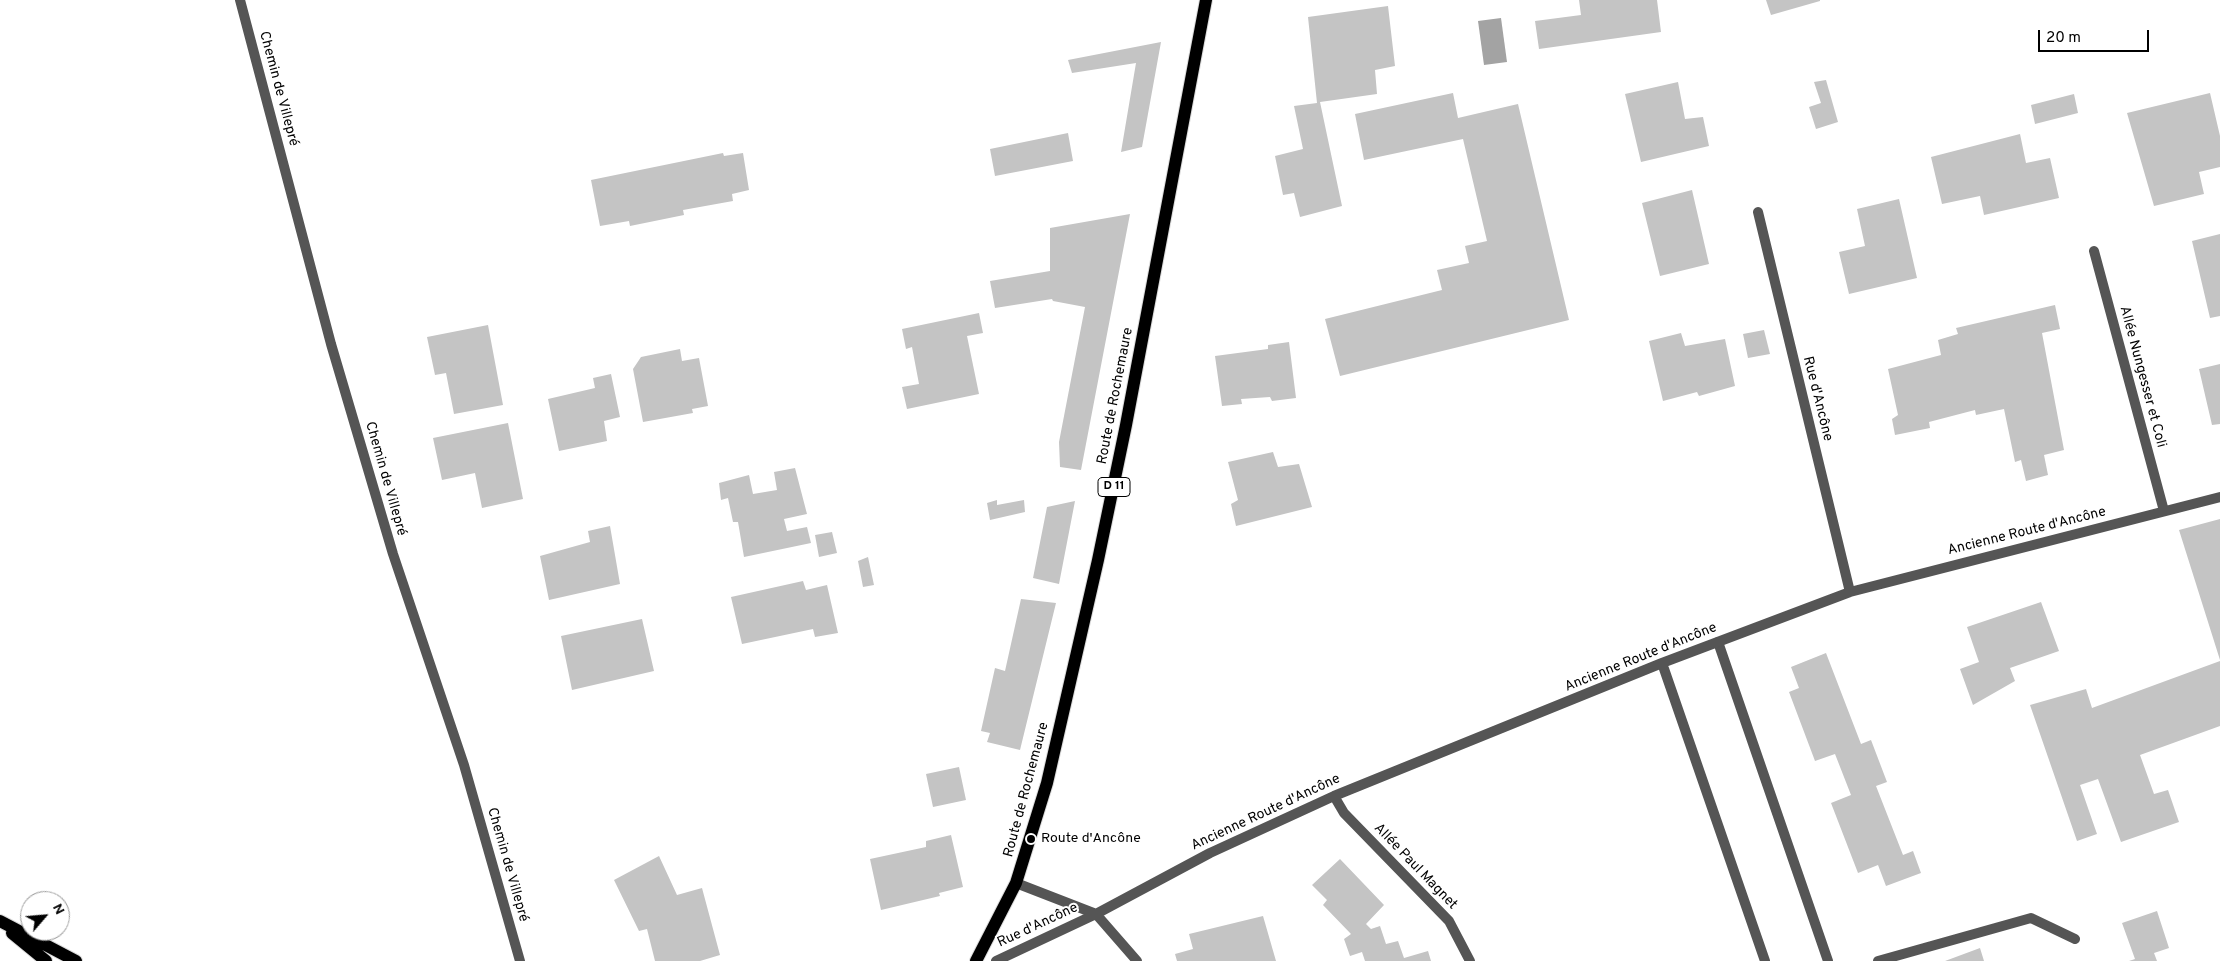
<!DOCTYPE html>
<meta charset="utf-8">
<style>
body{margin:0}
#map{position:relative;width:2220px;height:961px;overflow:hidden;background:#fff;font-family:Overpass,sans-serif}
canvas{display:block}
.north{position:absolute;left:20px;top:891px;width:50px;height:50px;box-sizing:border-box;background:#fff;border:1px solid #999;border-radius:50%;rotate:63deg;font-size:14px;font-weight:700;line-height:20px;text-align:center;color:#000}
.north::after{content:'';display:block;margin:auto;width:18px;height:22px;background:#000;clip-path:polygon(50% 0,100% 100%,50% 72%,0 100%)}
.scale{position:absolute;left:2038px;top:30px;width:111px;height:22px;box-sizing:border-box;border:2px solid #000;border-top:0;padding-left:6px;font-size:15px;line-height:18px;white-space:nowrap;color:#000;-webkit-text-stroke:4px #fff;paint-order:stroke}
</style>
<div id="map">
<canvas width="2220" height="961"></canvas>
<div class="north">N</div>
<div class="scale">20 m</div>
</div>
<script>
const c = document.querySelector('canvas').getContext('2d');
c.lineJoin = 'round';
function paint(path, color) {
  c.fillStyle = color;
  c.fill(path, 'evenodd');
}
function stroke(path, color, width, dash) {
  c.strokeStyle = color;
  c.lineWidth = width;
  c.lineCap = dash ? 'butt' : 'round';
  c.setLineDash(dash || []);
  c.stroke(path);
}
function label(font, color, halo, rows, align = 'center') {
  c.font = font + ' Overpass,sans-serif';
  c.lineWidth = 4;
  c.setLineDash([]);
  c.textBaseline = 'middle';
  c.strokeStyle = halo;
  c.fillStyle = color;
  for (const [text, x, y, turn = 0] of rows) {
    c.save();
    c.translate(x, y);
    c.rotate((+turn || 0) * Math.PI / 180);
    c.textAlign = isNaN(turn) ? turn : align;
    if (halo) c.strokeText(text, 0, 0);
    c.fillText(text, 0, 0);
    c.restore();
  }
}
paint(new Path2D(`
 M1501,18L1507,62L1484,65L1478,21Z`), '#a3a3a3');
paint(new Path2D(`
 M1579,0H1657L1661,32L1539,49L1535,21L1581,15Z
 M1766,0H1820V1L1771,15Z
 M1388,6L1395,66L1375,70L1377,94L1320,102L1342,206L1300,217L1294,193L1283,195L1275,156L1303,149L1294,106L1317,103L1308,17Z
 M1161,42L1142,147L1121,152L1136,63L1072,73L1068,60Z
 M1826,80L1838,122L1816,129L1809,107L1821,103L1814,82Z
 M1678,82L1685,119L1703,117L1709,146L1641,162L1625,94Z
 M1453,93L1458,118L1518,104L1569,320L1340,376L1325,319L1442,290L1437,270L1469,263L1465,246L1487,241L1463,139L1364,160L1355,114Z
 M2210,93L2220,136V167L2199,172L2204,194L2154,206L2127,113Z
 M2074,94L2078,113L2035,124L2031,105Z
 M1068,133L1073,161L995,176L990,149Z
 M2020,134L2026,163L2050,158L2059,198L1984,215L1980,196L1942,204L1931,157Z
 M723,153L724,156L743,153L749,190L732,194L733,201L683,210L684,215L630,226L629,221L600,226L591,180Z
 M1692,190L1709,264L1660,276L1642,203Z
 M1899,199L1917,278L1849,294L1839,252L1865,246L1857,209Z
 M1130,214L1081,470L1060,467L1059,442L1085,307L1053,301L1052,299L995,308L990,281L1050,271V228Z
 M2220,234V316L2210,318L2192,241Z
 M2055,305L2060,329L2042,333L2064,450L2044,455L2048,475L2026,481L2021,460L2015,462L2004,409L1976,415L1975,410L1929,422L1930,428L1895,435L1892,419L1898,415L1888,369L1941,355L1938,340L1958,334L1956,328Z
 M979,313L983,333L967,336L979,394L907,409L902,387L919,384L912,347L906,349L902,329Z
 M488,325L503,405L454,414L446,373L435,375L427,337Z
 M1764,330L1770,354L1748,358L1743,334Z
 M1681,333L1685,346L1725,339L1735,386L1699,396L1697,392L1663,401L1649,341Z
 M1289,342L1296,398L1272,401L1270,397L1241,399L1242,404L1222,406L1215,356L1268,349V345Z
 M680,349L682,361L699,358L708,406L692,409L693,413L643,422L633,369L641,357Z
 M2220,364V424L2212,425L2199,369Z
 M611,374L620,417L604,421L607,441L559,451L548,399L595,388L593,378Z
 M508,423L523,499L482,508L475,473L442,480L433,438Z
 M1273,452L1278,467L1299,464L1312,507L1236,526L1231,504L1238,500L1228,462Z
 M795,468L807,514L784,519L787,531L807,527L811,543L744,557L738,522H733L728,498L721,500L719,483L749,475L753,494L777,490L774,472Z
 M997,500V505L1024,500L1025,512L990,520L987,503Z
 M1075,501L1059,584L1033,578L1047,507Z
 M2220,519V660L2179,530Z
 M610,526L620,584L549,600L540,556L590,542L588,531Z
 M832,532L837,553L819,557L815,535Z
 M868,557L874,585L863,587L858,561Z
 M803,581L806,590L827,585L838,633L815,637L813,629L742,644L731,597Z
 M1021,599L1056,603L1020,750L987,742L990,733L981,731L995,668L1005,671Z
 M2041,602L2059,651L2010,668L2015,681L1973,705L1960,669L1979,662L1967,627Z
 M642,619L654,671L572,690L561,636Z
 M1826,653L1861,744L1871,740L1887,782L1876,786L1903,855L1913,851L1921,873L1886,886L1878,865L1858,873L1831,803L1851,795L1835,754L1815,761L1789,692L1799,688L1791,667Z
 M2220,661V726L2140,755L2154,794L2168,790L2179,822L2121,842L2098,779L2080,785L2097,834L2077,841L2030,705L2086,689L2092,708Z
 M959,767L966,800L933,807L926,774Z
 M951,835L963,887L939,893L940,896L881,910L870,859L926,847V841Z
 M659,856L677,895L702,888L720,955L700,961H655L647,929L639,931L614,880Z
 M1340,859L1384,905L1366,924L1371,929L1380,926L1386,944L1398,941L1404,958L1428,951L1431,961H1365L1362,952L1350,956L1344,939L1351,934L1323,905L1327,900L1312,885Z
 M2157,911L2169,948L2154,953L2157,961H2129L2135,959L2122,923Z
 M1263,916L1276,961H1177L1175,954L1193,949L1189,934Z
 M1980,948L1984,961H1945Z`), '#c4c4c4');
const primary = new Path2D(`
 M0,921L76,961
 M12,933L46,961
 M976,961L1016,883L1047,783L1098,560L1126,425L1206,0`);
stroke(primary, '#dbdbdb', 14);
stroke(new Path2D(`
 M1718,642L1828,961
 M1878,961L2031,918L2075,939`), '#555', 10);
stroke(new Path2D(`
 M240,0L331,344L393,554L464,765L520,961
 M1758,212L1850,592
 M2094,251L2164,511
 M1662,663L1765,961
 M1334,796L1344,813L1449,921L1470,961
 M1016,883L1096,914L1137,961
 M996,961L1096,914L1210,853L1334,796L1662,663L1850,592L2220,497`), '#555', 10);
stroke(primary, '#000', 12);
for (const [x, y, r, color] of [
 [1031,839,5,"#000"]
]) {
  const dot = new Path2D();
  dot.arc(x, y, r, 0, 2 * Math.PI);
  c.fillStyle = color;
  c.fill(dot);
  stroke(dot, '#fff', 2);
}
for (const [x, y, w] of [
 [1114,487,32]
]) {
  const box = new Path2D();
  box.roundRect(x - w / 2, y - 9.5, w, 19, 4);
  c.fillStyle = '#fff';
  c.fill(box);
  stroke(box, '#000', 1);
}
label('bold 12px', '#000', null, [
 ["D 11",1114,487]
]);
label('14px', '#000', '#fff', [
 ["Chemin de Villepré",278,89,75],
 ["Allée Nungesser et Coli",2142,377,75],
 ["Route de Rochemaure",1116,396,-79],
 ["Rue d'Ancône",1817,399,76],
 ["Chemin de Villepré",385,479,74],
 ["Ancienne Route d'Ancône",2027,532,-14],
 ["Ancienne Route d'Ancône",1641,658,-22],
 ["Route de Rochemaure",1027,790,-75],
 ["Ancienne Route d'Ancône",1266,813,-25],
 ["Chemin de Villepré",507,865,74],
 ["Allée Paul Magnet",1415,867,46],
 ["Rue d'Ancône",1038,926,-25]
]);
label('14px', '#000', '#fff', [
 ["Route d'Ancône",1041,839]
], 'left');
</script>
